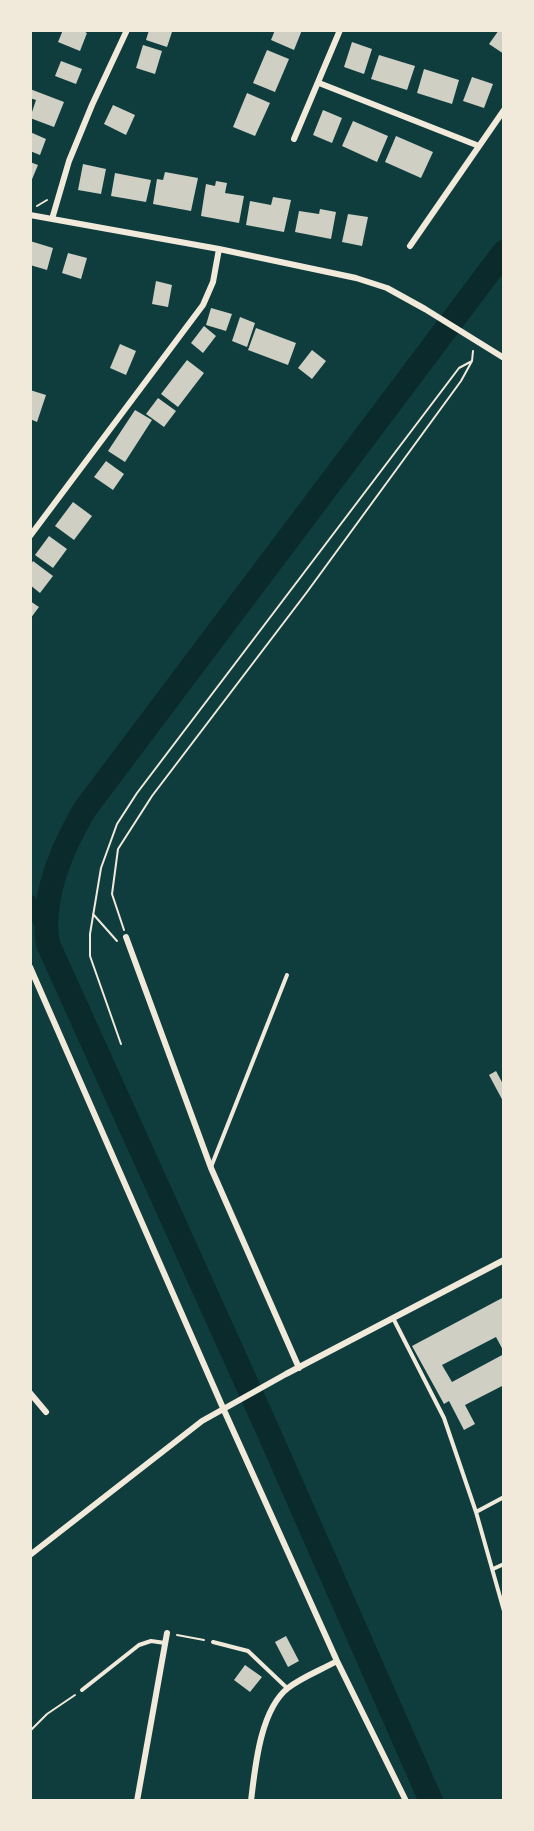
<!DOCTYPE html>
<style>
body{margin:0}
#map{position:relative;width:534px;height:1831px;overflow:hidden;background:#0f3d3e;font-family:"IBM Plex Sans",sans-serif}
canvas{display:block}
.frame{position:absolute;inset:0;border:32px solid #f1e9da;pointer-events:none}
</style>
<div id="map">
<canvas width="534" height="1831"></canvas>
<div class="frame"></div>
</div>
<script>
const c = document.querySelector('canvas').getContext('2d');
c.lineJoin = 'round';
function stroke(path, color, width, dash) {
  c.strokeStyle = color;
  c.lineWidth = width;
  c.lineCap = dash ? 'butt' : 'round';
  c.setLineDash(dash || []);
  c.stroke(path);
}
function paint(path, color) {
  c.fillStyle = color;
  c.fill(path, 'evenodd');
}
stroke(new Path2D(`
 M30,902L46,933`), '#0a2a2b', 14);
stroke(new Path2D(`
 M431,1801L265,1424L48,944C40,897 62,848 85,809L504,252`), '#0a2a2b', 24);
paint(new Path2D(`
 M63,30H81L87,33L80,51L58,42Z
 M149,30L172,32L167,47L146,40Z
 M275,30H302L294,50L271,40Z
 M499,30L504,32V54L489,44Z
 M352,42L372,49L364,74L344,67Z
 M143,45L162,51L155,74L136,68Z
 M267,50L289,59L275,92L253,83Z
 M379,55L415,66L407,90L371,79Z
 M61,61L82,69L76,84L55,76Z
 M424,69L459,80L452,104L417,93Z
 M472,77L493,84L484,108L463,101Z
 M30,89L64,102L54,127L30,118L36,100L30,98Z
 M247,93L270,103L255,136L233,127Z
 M113,105L135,115L126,135L104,124Z
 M323,110L342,118L332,143L313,135Z
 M353,121L388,136L377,162L342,146Z
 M30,132L46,139L40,155L30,151Z
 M396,136L433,152L421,178L385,162Z
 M30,162L38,165L30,184Z
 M83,164L106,169L101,194L78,190Z
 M165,172L198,178L191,211L153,204L157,179L163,180Z
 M115,173L151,180L146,202L111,196Z
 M216,181L227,183L225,193L244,196L239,223L201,216L206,184L215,186Z
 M273,197L291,200L284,232L246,225L250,201L271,205Z
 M320,209L336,212L331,239L295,232L299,211L319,214Z
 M348,214L368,217L362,246L342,242Z
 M30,241L53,248L47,270L30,265Z
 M68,253L87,258L81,279L62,273Z
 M156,281L172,285L168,307L152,304Z
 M211,308L232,314L226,331L206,325Z
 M240,317L255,323L247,347L232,341Z
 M204,326L216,336L203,353L191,343Z
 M256,328L296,343L288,365L248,350Z
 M120,344L136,351L126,375L110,368Z
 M312,350L326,361L312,379L298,368Z
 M187,360L204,373L178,407L161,394Z
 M30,390L46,395L37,422L30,419Z
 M158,398L176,411L164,427L146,414Z
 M135,410L152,420L125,462L108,451Z
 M106,461L124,474L113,490L94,477Z
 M73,502L92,516L74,540L55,526Z
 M49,536L67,549L53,568L35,555Z
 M33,561L53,576L40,593L30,585V566Z
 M30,601L39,607L30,619Z
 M496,1071L504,1086V1103L489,1075Z
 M504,1297V1352L496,1337L442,1365L452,1382L504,1354V1385L465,1405L475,1424L464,1430L449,1401L444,1404L412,1346Z
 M286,1636L299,1661L288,1667L275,1642Z
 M245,1665L262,1677L250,1692L234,1680Z`), '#cfcfc3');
stroke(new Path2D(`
 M37,206L47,200
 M93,914L117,941
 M124,930L112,894L118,849L152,796L307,592L461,381L472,361L473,351
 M121,1044L90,956V934L101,868L117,824L137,793L459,368L472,361
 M177,1635L204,1640
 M30,1731L47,1714L75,1695`), '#f1e9da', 2);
stroke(new Path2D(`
 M211,1167L287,975
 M393,1318L444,1418L476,1512L504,1611
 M476,1512L504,1497
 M493,1569L504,1564
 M213,1642L248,1651L287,1688
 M82,1690L139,1645L151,1641L165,1643`), '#f1e9da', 4);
stroke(new Path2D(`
 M319,83L479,146
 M294,139L340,30
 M30,215L219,249L356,278L387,288L425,309L504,358
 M52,219L69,161L92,105L127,30
 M410,246L504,110
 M30,536L203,305L213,282L219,249
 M126,937L211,1168L299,1368
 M30,967L223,1408L337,1661L406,1801
 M30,1393L46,1412
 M30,1555L202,1421L286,1374L504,1260
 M137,1801L167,1633
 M251,1801C255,1768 260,1710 288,1688C302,1677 321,1670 337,1661`), '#f1e9da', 6);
</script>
